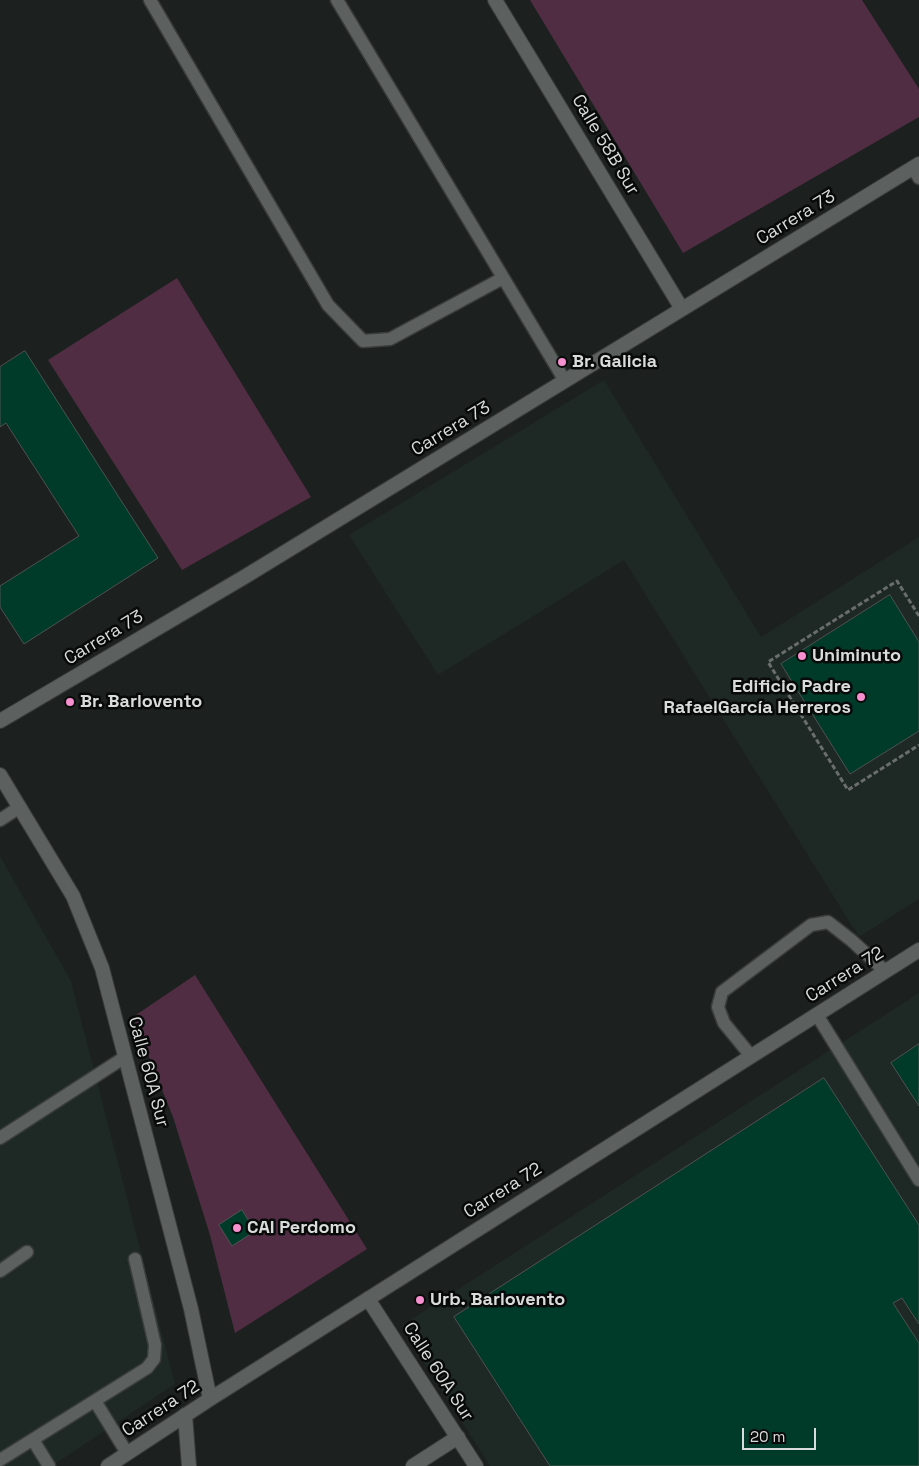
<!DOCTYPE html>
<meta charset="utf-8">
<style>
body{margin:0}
#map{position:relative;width:919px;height:1466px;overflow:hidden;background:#1c201f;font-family:"Space Grotesk",sans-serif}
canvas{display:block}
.scale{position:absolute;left:742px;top:1428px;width:74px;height:22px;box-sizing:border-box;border:2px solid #d9dcda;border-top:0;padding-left:6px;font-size:15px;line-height:18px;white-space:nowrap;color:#d9dcda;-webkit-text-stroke:4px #080a09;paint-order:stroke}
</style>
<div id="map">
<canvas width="919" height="1466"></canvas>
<div class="scale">20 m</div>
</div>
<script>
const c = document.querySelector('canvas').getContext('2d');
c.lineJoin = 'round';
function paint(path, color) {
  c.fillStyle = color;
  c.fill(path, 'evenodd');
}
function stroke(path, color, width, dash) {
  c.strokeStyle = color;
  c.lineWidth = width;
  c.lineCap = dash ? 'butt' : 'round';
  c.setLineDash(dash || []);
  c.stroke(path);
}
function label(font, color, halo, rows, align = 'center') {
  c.font = font + ' "Space Grotesk",sans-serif';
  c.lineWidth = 5;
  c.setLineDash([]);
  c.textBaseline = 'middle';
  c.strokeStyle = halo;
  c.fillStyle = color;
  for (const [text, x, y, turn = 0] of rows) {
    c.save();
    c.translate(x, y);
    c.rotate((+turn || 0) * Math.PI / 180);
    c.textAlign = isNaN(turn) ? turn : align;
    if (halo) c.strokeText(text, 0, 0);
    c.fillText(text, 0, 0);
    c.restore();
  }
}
paint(new Path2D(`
 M604,380L761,637L919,537V899L859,937L624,560L438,675L349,535Z
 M0,856L71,981L175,1384L52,1466H0Z
 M919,993V1466H490L401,1326Z`), '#1e2925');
paint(new Path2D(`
 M530,0H862L919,89V117L683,253Z
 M177,278L311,497L182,570L48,360Z
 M195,975L367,1249L235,1333L210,1235L173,1117L133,1017Z`), '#512d43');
const building = new Path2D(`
 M25,351L158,558L24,644L0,607V586L79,536L6,423L0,427V367Z
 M890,595L919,642V731L850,774L781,664Z
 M919,1044V1106L891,1063Z
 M824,1078L919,1225V1324L902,1298L893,1303L919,1343V1466H550L454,1317Z
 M242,1210L255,1231L232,1246L219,1225Z`);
paint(building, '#003a29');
stroke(building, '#4e5250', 1);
const service = new Path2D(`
 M150,0L328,305L363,341L390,339L503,278
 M337,0L565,381
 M913,168L919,178
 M0,820L20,807
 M817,1015L919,1180
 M751,1056L724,1023L718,1007L722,992L811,925L828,922L851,940L885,971
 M0,1138L125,1057
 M0,1271L27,1252
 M95,1401L127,1453
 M33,1440L49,1466
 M0,1460L147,1368L154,1359L155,1345L135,1259`);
const minor = new Path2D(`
 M495,0L682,309
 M0,721L246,576L919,164
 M368,1299L476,1466
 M185,1415L189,1466
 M413,1466L458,1437`);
const tertiary = new Path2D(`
 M0,775L73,896L102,968L191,1309L210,1399
 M108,1466L210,1399L919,950`);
stroke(service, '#393c3b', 15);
stroke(minor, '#393c3b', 16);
stroke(tertiary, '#393c3b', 16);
stroke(new Path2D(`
 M919,616L897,581L768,662L848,790L919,745`), '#696d6c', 3, [5, 2.5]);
stroke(service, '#5c615f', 12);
stroke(minor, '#5c615f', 14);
stroke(tertiary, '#5c615f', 14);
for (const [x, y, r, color] of [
 [562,362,5,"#f690cf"],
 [802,656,5,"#f690cf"],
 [861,697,5,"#f690cf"],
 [70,702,5,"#f690cf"],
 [237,1228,5,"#f690cf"],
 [420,1300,5,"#f690cf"]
]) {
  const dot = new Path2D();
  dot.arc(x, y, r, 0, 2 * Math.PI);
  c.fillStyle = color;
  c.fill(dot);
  stroke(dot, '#080a09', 2);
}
label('18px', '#d9dcda', '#080a09', [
 ["Calle 58B Sur",605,145,59],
 ["Carrera 73",796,218,-31],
 ["Carrera 73",451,429,-31],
 ["Carrera 73",104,638,-31],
 ["Carrera 72",845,975,-32],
 ["Calle 60A Sur",148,1072,75],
 ["Carrera 72",503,1191,-32],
 ["Calle 60A Sur",438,1372,57],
 ["Carrera 72",161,1409,-33]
]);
label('bold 18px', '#d9dcda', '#080a09', [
 ["Br. Galicia",572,362],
 ["Uniminuto",812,656],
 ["Edificio Padre",851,687,"right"],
 ["RafaelGarcía Herreros",851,708,"right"],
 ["Br. Barlovento",80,702],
 ["CAI Perdomo",247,1228],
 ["Urb. Barlovento",430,1300]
], 'left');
</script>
